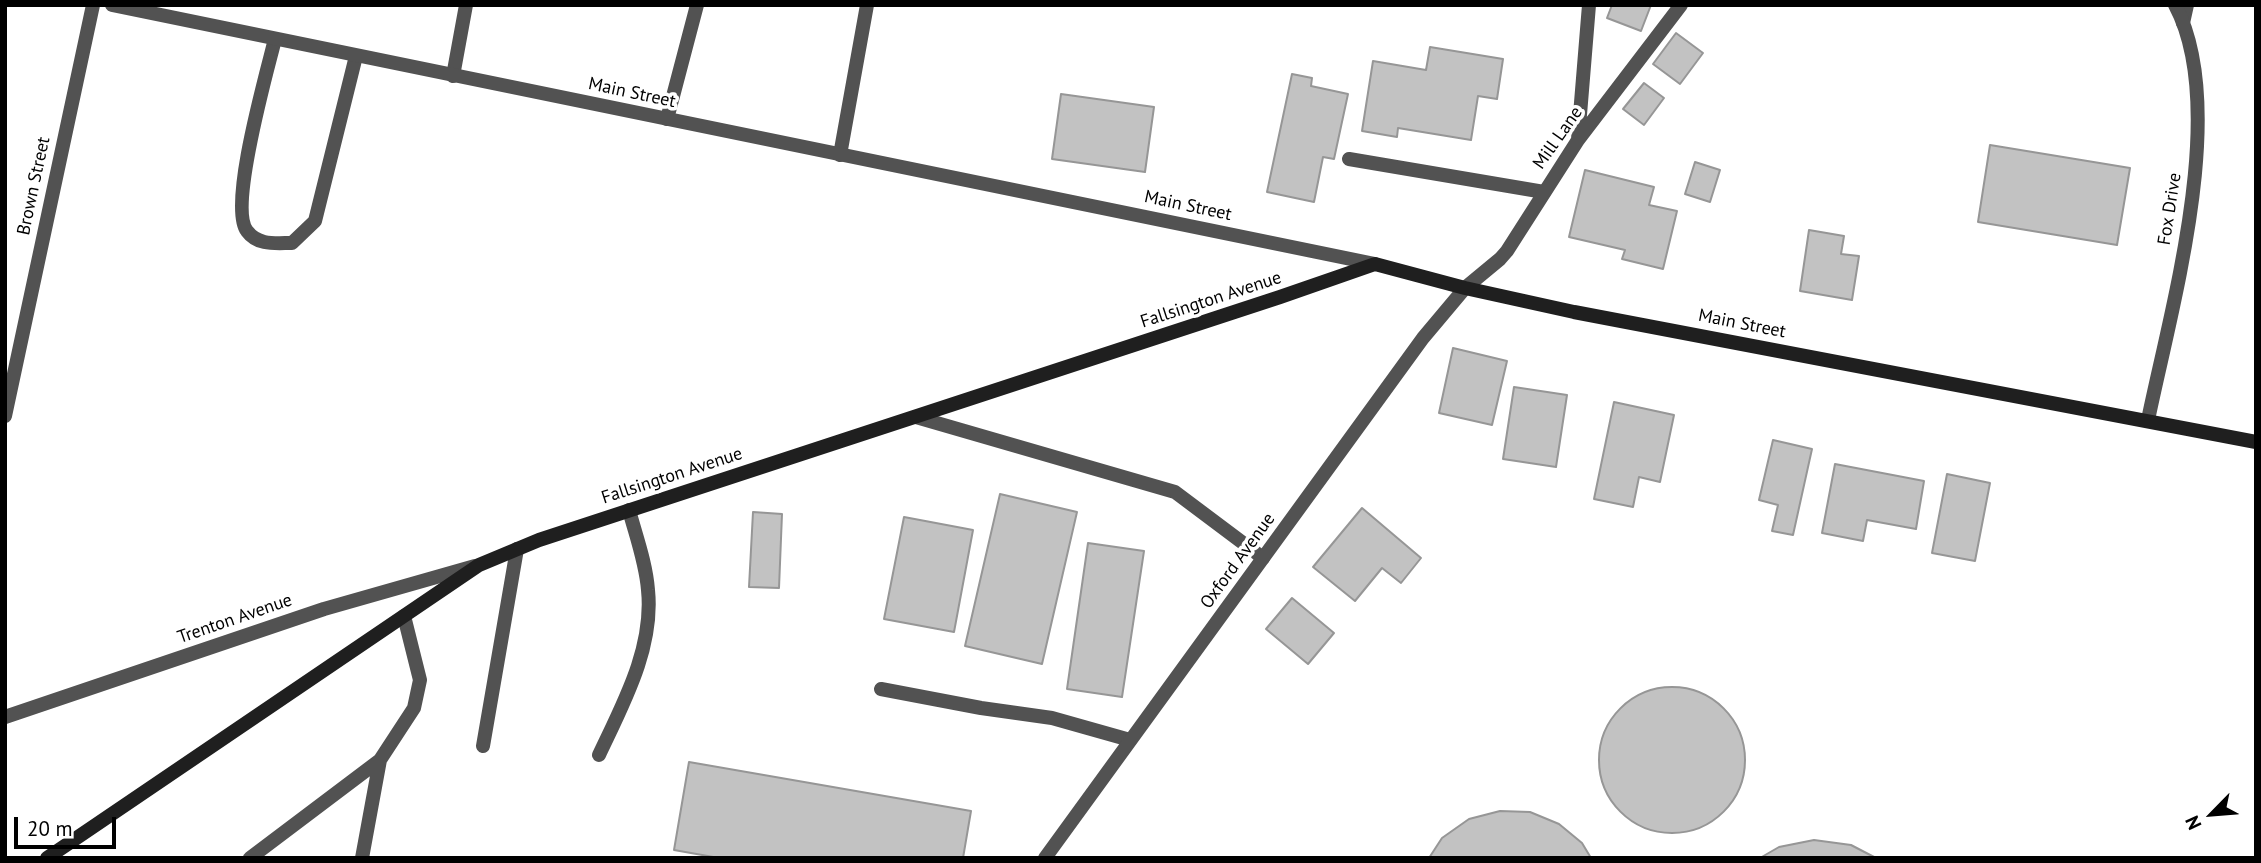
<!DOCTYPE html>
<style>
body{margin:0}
#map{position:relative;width:2261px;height:863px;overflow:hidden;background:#fff;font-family:"PT Sans",sans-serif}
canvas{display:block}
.frame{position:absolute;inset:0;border:7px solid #000;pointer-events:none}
.north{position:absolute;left:2177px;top:779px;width:70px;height:70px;-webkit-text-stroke:5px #fff;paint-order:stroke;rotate:245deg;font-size:19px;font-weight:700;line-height:28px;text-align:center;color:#000}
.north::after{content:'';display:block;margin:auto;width:24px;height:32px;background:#000;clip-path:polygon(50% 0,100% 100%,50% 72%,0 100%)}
.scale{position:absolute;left:14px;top:817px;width:102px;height:32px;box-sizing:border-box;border:4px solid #000;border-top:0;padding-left:9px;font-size:21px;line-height:24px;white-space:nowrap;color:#000;-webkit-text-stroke:5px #fff;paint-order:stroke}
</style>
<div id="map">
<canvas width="2261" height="863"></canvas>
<div class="frame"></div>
<div class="north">N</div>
<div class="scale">20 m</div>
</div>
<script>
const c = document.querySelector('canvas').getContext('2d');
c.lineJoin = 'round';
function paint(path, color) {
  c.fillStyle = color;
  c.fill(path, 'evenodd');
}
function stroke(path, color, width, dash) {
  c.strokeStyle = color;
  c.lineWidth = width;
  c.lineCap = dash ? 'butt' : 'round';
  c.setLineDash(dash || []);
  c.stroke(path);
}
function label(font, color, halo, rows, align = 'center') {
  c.font = font + ' "PT Sans",sans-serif';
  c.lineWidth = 7;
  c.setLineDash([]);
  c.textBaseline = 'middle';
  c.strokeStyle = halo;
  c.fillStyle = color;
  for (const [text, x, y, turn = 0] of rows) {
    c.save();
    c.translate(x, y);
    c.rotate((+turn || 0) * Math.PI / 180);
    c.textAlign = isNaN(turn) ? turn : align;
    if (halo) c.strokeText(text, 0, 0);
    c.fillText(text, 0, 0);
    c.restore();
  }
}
const building = new Path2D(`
 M1612,5H1651L1641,31L1607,18Z
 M1676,33L1703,53L1680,84L1653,64Z
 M1430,47L1503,59L1497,99L1478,96L1471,140L1398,128L1397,137L1362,131L1373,61L1426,70Z
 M1292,74L1312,78L1311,86L1348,94L1334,159L1323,157L1314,202L1267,192Z
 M1644,83L1664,98L1644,125L1623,109Z
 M1061,94L1154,107L1145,172L1052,159Z
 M1990,145L2130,168L2117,245L1978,222Z
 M1695,162L1720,170L1710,202L1685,194Z
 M1585,170L1654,187L1649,205L1677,211L1663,269L1622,259L1625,250L1569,237Z
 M1809,230L1844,236L1841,254L1859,256L1852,300L1800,291Z
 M1453,348L1507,361L1492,425L1439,413Z
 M1514,387L1567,395L1556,467L1503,459Z
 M1614,402L1674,415L1660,482L1639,477L1633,507L1594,499Z
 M1773,440L1812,449L1793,535L1772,531L1778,505L1759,500Z
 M1835,464L1924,481L1916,529L1867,520L1863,541L1822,533Z
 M1947,474L1990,483L1975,561L1932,553Z
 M1000,494L1077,512L1042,664L965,646Z
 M1362,508L1421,558L1401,583L1382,568L1355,601L1313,567Z
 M753,512L782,514L779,588L749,587Z
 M904,517L973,530L954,632L884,619Z
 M1088,543L1144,551L1122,697L1067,689Z
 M1292,598L1334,633L1308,664L1266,629Z
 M1599 760a73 73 0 1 1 146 0a73 73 0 1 1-146 0Z
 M689,762L971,811L963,858H719L674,850Z
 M1500,811L1530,812L1559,824L1582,843L1591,858H1429L1442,838L1469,819Z
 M1814,840L1851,845L1876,858H1760L1779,847Z`);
paint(building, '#c2c2c2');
stroke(building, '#969696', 2);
stroke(new Path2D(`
 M2183,23L2187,5
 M275,39C267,72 228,207 247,231C258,246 276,243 292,243L315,221L356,56
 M667,119L697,5
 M840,155L867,5
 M1349,159L1544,192
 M916,417L1175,492L1263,558
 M881,689L981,708L1052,718L1130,740
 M483,746L517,549
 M599,755C623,704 654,648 648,590C646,563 636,536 629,510
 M250,858L380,760L414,708L420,680L404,616
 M362,858L380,760`), '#525252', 14);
stroke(new Path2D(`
 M453,76L466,5
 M1578,139L1589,5
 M5,416L93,5
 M2148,420C2171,308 2230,108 2175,5
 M5,717L324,609L475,566
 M1045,858L1423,338L1465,288L1500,259L1507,251L1578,140L1681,5`), '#525252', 14);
stroke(new Path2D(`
 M112,5L1375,264`), '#525252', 14);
stroke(new Path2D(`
 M47,858L479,565L539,540L1280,297L1375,264L1465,288L1574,312L2256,442`), '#1f1f1f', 14);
label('18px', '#000', '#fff', [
 ["Main Street",632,93,12],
 ["Mill Lane",1558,138,-55],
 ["Brown Street",34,186,-78],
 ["Main Street",1188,206,12],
 ["Fox Drive",2170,209,-81],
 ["Fallsington Avenue",1211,300,-18],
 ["Main Street",1742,324,11],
 ["Fallsington Avenue",672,476,-18],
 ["Oxford Avenue",1238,561,-54],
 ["Trenton Avenue",235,619,-19]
]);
</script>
